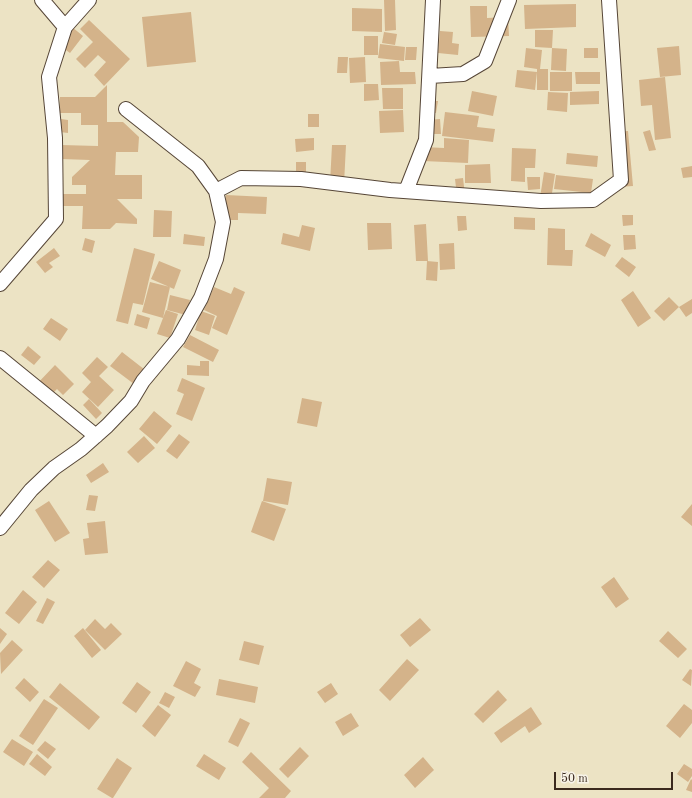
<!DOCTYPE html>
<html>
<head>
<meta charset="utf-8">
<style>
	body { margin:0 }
	#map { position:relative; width:692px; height:798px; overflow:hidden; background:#ece3c4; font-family:"Old Standard TT",serif }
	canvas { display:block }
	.scale { position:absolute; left:554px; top:772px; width:119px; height:18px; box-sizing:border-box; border:2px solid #3b2a1e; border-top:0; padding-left:5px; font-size:12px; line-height:14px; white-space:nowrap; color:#3b2a1e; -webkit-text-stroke:3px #f7f3e8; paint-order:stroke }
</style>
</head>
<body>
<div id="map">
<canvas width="692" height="798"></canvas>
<div class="scale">50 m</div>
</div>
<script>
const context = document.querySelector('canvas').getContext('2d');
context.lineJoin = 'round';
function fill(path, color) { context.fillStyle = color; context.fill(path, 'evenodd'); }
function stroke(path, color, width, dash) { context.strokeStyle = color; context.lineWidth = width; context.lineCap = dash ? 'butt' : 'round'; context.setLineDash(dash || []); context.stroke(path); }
fill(new Path2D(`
	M384,0H395L396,30L385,31Z
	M576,4V27L525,29L524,5Z
	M470,6H487V18L508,17L509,36L471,37Z
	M352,8L382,9V32L352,31Z
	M191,12L196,62L147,67L142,17Z
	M89,20L130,59L104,86L94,75L106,62L98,55L85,68L76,59L93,42L80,29Z
	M72,27L83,36L70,53L59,45Z
	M535,30H553L552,48L535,47Z
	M440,31L453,32L452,43L459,44L458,55L438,53Z
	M384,32L397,34L395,45L382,43Z
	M364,36H378V55H364Z
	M380,44L405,47L404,61L378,58Z
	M679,46L681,75L660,77L657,48Z
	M406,47H417L416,60H405Z
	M526,48L542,50L540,69H548V90H537V69L524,67Z
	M552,48L567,49L566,71L551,70Z
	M584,48H598V58H584Z
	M338,57H348L347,73H337Z
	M365,57L366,82L350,83L349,58Z
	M399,61L400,72H415L416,84L381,85L380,62Z
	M517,70L537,72L535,90L515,87Z
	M550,72H572V91H550Z
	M575,72H600V84H576Z
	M665,77L671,138L655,140L652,105L641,106L639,80Z
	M364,84H378L379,100L364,101Z
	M107,85V122H123L139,137L138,152H116L115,175H142V199H117L137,219V224L116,223L110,229H82L83,206H63V194H86V185H72V177L90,160L61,159V145L98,146V125H81V113H60V97H95Z
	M382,88H403V109H383Z
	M472,91L497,96L493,116L468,111Z
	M599,91V104L570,105V92Z
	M548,92L568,93L567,112L547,110Z
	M429,101H438L436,113H428Z
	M403,110L404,132L380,133L379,111Z
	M445,112L479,116L477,127L495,129L493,142L442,136Z
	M308,114H319V127H308Z
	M61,119L68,120V133L60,132Z
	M440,119L441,134H427V120Z
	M650,130L656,150L649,151L643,132Z
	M628,131L633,186L619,187L614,132Z
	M314,138V150L296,152L295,139Z
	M444,138L469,140L468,163L423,161L424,147L444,148Z
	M332,145H346L344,184L330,183Z
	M512,148L536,149L535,168H525V182L511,181Z
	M567,153L598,156L597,167L566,164Z
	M296,162H306V173L296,172Z
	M490,164L491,183H465V165Z
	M692,166V177L683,178L681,168Z
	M544,172L555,174L550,206L539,204Z
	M556,175L593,179L591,193L554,189Z
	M527,177H540V189L528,190Z
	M463,178L465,195L457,196L455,179Z
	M226,195L267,197L266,214L238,213V220H225Z
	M154,210L172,211L171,237H153Z
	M622,215H633V225L623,226Z
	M457,216H466L467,230L458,231Z
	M514,217L535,218V230L514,229Z
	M367,223H391L392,249L368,250Z
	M426,224L428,261H416L414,225Z
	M302,225L315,228L310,251L281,244L283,233L299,237Z
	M548,228L565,229V250H573L572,266L547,265Z
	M591,233L611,245L605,257L585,246Z
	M184,234L205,237L204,246L183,244Z
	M623,235H635L636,249L624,250Z
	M85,238L95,241L92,253L82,250Z
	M454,243L455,269L440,270L439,244Z
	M54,248L60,256L49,263L53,267L45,273L36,262Z
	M134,248L155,254L143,305L133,303L128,324L116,321Z
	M622,257L636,267L629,277L615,266Z
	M159,261L181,270L174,289L151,279Z
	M427,261L438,262L437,281L426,280Z
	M150,282L170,287L163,318L142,312Z
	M214,287L231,294L234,287L245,292L227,335L212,328L217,316L204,310Z
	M633,291L651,318L638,327L621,300Z
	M170,295L190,300L186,315L167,310Z
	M669,297L679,307L664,321L654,311Z
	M692,299V313L686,317L679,307Z
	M166,310L178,314L170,338L157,334Z
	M201,311L215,316L209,335L195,330Z
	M137,314L150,318L147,329L134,325Z
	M51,318L68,329L60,341L43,329Z
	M190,335L219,350L213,362L183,347Z
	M28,346L41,357L34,365L21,355Z
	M122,352L149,373L138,387L110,366Z
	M97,357L108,367L99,376L114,390L98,407L82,392L91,382L82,373Z
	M200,361H209V376L187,375V365L200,366Z
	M55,365L74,384L63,395L57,389L47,399L35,386Z
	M182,378L205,388L192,421L176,414L184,394L177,391Z
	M302,398L322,402L317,427L297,423Z
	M89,399L102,413L96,419L83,405Z
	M154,411L172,426L157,444L139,429Z
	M179,434L190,442L177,459L166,451Z
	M144,436L155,448L138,463L127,452Z
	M103,463L109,472L91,483L86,475Z
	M267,478L292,482L288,505L263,501Z
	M89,495L98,496L95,511L86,510Z
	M49,501L70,533L55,542L35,510Z
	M262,501L286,509L274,541L251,532Z
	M692,504V526L681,517Z
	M105,521L108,553L85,555L83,539L89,538L87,523Z
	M48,560L60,570L44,588L32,577Z
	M614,577L629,599L616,608L601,587Z
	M23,590L37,602L19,624L5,613Z
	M47,598L55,602L43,624L36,621Z
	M420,618L431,630L410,647L400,635Z
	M95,619L105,629L111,623L122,634L105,650L85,630Z
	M0,628L7,634L0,644Z
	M83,628L101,650L92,658L74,636Z
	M668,631L687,649L678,658L659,641Z
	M12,640L23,650L1,674L0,653Z
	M244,641L264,646L259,665L239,660Z
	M407,659L419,670L390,701L379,690Z
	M186,661L201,669L194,683L201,687L195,697L173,686Z
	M690,669L692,670L691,686L682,680Z
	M24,678L39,692L30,702L15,688Z
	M219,679L258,687L255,703L216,695Z
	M137,682L151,692L136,713L122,703Z
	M60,683L100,717L89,730L49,697Z
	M331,683L338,694L325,703L317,692Z
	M498,690L507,700L483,723L474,714Z
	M165,692L175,697L169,708L159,703Z
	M44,699L58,708L33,745L19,736Z
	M684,704L692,710V723L680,738L666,726Z
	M158,705L171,715L155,737L142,726Z
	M531,707L542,724L529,733L525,726L501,743L494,733Z
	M351,713L359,726L343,736L335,722Z
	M240,718L250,723L238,747L228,742Z
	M12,739L33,752L24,766L3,752Z
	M45,741L56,749L48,759L37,750Z
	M300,747L309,756L288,778L279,769Z
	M251,752L291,791L285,798H259L269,788L242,762Z
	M37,754L52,767L45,776L29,764Z
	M204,754L226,768L219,780L196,766Z
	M423,757L434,770L415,788L404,775Z
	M117,758L132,768L113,798H112L97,789Z
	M684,764L692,769V776L688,782L677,774Z
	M691,779L692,780V792L686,790Z`), '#d4b38a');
const street = new Path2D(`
	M42,0L65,27
	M430,76L463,74L485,61L509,0
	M216,191L241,178L301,179L390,190L541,201L593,200L621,180L609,0
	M406,191L426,140L433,0
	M0,284L56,219L55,138L49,77L65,27L89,0
	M0,358L96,436
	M0,528L31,490L54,468L81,449L107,426L131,401L143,381L178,339L201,298L216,259L223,222L216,191L198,166L126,109`);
stroke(street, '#564637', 16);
stroke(street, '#fff', 14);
</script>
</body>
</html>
